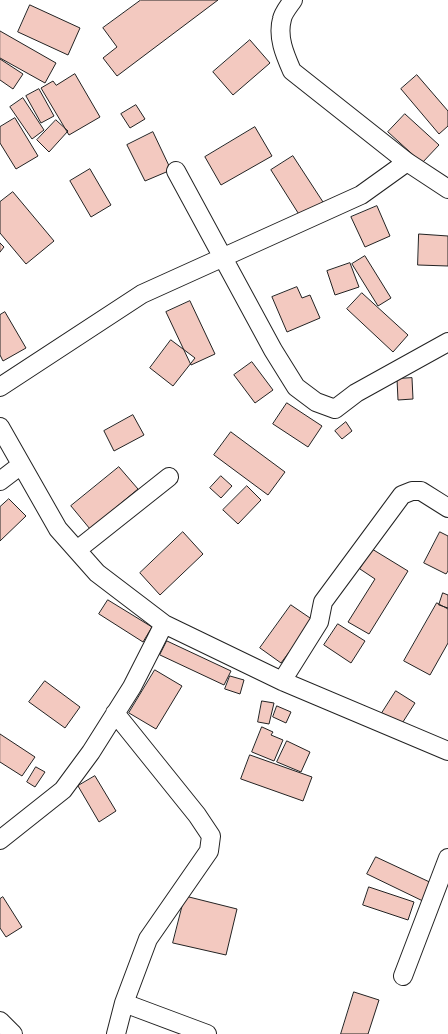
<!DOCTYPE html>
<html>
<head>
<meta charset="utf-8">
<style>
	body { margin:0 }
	canvas { display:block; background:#fff }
</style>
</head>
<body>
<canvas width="448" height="1034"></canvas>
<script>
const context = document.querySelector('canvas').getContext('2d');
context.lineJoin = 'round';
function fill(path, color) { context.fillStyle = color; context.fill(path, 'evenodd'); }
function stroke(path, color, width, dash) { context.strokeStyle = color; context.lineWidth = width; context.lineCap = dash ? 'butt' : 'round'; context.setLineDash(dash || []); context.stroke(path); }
const building = new Path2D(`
	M141,0H218L117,76L103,58L117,47L103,28Z
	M30,5L80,28L68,55L18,32Z
	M0,31L56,63L45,83L0,58Z
	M250,40L270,63L233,95L213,72Z
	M0,59L23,74L13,89L0,80Z
	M75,74L100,117L69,135L41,88L53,81L56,85Z
	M417,75L448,111V126L439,134L401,89Z
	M39,89L54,116L41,123L26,96Z
	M23,98L44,130L32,139L10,107Z
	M136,105L145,119L130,128L121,114Z
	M405,114L439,145L422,163L388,132Z
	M15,118L38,156L16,169L0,143V127Z
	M56,120L68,131L49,152L37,140Z
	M255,127L272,156L221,185L205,157Z
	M153,132L171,170L145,181L127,145Z
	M293,156L323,202L300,216L271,170Z
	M90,169L111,205L91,217L70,181Z
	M13,192L54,241L26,264L0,233V202Z
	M377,206L390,236L365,247L351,217Z
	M419,234L448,236V266L418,265Z
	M0,243L4,247L0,252Z
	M365,256L391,298L378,306L352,264Z
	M350,263L359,287L335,295L327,271Z
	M297,287L302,298L310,295L320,318L287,332L272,297Z
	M362,293L408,335L393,352L347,309Z
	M190,301L215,354L191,365L166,312Z
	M5,312L26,348L3,361L0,355V315Z
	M171,340L195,358L173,386L150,368Z
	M252,362L273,390L255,403L234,375Z
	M412,378L413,399L398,400L397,379Z
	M287,403L322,426L308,447L273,424Z
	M133,415L144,435L114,451L104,431Z
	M346,422L352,431L342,439L335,431Z
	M231,432L285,472L268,495L214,455Z
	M119,467L138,489L90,529L71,506Z
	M221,476L232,486L221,498L210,488Z
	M247,486L261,500L238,524L223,510Z
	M9,499L26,516L0,541V507Z
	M183,532L203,554L160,595L140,573Z
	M440,532L448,536V571L446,574L424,563Z
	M372,549L408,571L369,634L348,622L375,579L360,569Z
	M443,593L448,595V608L439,605Z
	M108,600L152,627L143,642L99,614Z
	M437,603L448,609V643L430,675L404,661Z
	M291,605L313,620L281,663L260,648Z
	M338,624L365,641L351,663L324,645Z
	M167,641L231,671L224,685L160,655Z
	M155,670L182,686L156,729L129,713Z
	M230,676L244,680L240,694L225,689Z
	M45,681L80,707L65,728L29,702Z
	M396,691L415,703L401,725L382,713Z
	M262,701L274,703L269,724L258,722Z
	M277,706L291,712L286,723L273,717Z
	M262,727L273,732L271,735L283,740L274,761L252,752Z
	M0,734L35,757L22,776L0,762Z
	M287,741L310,752L301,772L277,762Z
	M250,755L312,777L303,801L241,779Z
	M36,767L45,772L35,787L27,782Z
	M95,776L116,811L99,822L78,786Z
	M376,857L436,885L427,903L367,874Z
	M369,887L414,902L408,920L363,905Z
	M185,896L237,909L226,955L173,943Z
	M3,897L22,927L6,937L0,928V899Z
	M354,992L379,1000L368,1034H341Z`);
fill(building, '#f3c9c0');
stroke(building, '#222', 1);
const minor = new Path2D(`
	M293,0C289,6 283,13 282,19C277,37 285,55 292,71L407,162L448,189
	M176,171L273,350L296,387L316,402L335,409L356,393L448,342
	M0,387L142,294L361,195L407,162
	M0,427L58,529L97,573L164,624L282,681L448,751
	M0,481L21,465
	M77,550L169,477
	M282,681L319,622L323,602L402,495L412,491H421L448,508
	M115,713L197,815L211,836L209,851L148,939L124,1003L116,1034
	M0,840L63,790L91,752L132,687L164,624
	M403,976L448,858
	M124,1003L207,1034
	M0,1021L13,1034`);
stroke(minor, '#222', 20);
stroke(minor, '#fff', 18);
</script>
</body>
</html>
